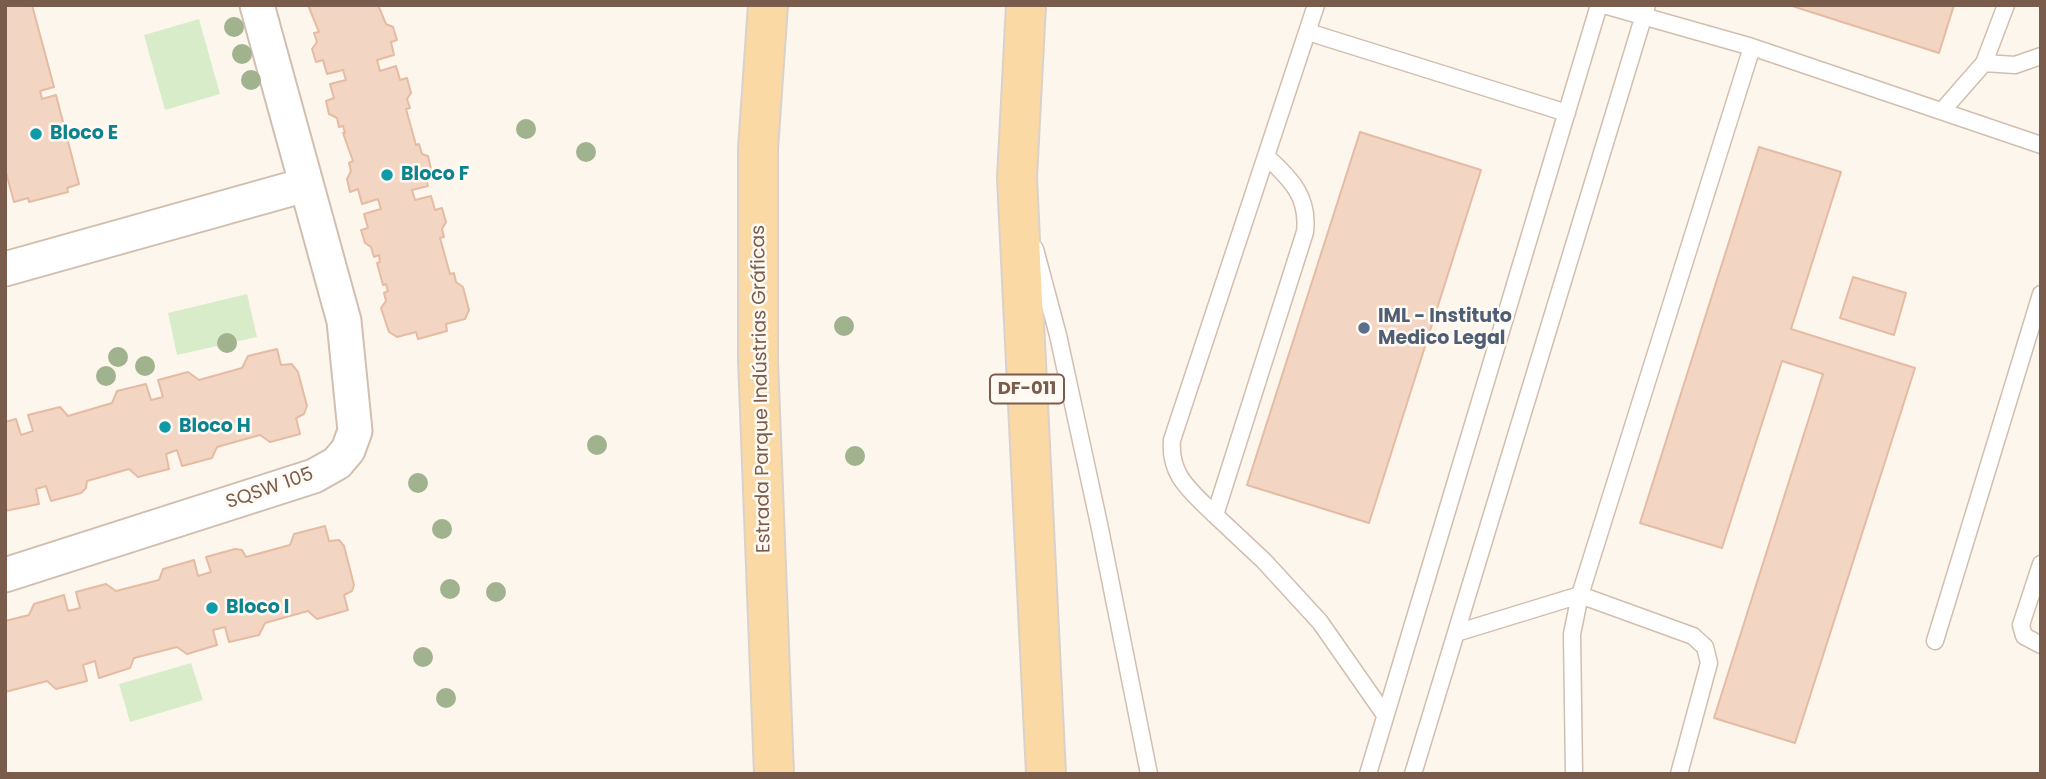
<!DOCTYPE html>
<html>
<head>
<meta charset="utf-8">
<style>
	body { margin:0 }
	#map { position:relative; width:2046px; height:779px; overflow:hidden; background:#fdf6ec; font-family:Poppins,sans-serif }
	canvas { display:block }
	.frame { position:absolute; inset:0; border:7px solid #7a5c4d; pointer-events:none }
</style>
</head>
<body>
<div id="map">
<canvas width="2046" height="779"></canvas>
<div class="frame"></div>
</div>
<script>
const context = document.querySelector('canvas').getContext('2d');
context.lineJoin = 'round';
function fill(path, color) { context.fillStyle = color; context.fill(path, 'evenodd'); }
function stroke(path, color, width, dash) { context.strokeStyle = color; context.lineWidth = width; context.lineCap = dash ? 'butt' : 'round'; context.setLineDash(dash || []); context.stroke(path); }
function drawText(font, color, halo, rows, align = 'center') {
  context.font = font + ' Poppins,sans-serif'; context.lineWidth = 5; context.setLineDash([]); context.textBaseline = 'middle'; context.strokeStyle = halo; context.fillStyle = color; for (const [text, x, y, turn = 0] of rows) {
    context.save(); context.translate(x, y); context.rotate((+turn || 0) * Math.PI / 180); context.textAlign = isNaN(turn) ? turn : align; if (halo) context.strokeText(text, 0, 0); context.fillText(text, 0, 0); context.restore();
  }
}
fill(new Path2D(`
	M199,19L220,94L165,110L144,35Z
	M247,294L257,337L177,355L168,313Z
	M191,663L203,700L130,722L119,684Z`), '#d8ecc9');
const building = new Path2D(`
	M5,5H32L54,87L40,91L42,99L56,95L79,184L67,188L68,192L29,202L28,198L14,202L5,169Z
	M308,5H378L386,24L393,27L397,40L391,42L394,55L377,60L380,71L396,66L400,80L407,78L411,93L407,99L410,108L406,109L416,145L419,144L422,154L428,156L431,169L424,172L428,186L412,190L415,200L431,196L435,210L442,208L446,222L442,229L444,237L440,238L450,274L454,273L456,282L463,287L469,310L465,319L446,324L447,331L418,339L416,332L397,337L389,332L381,308L386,301L384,293L388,291L386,284L383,285L377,263L380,262L379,255L374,257L371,247L365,243L361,230L368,228L364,214L381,209L378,199L362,204L358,189L350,192L347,179L351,171L349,163L353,161L343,133H345L343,126L339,127L337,118L329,114L326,101L334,98L330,84L346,80L343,70L327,74L323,60L316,62L312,49L317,42L314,33L319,32Z
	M1789,5H1954L1939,53Z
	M1360,132L1481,170L1369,523L1247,485Z
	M1759,147L1841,172L1791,329L1915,368L1795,743L1714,718L1823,374L1782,361L1722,548L1640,523Z
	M1853,277L1906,293L1894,335L1840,318Z
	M277,349L281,365L292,364L298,372L307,406L304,414L296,418L300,434L270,442L260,435L217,447L212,458L182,466L177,450L166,454L169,469L138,477L129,469L87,481L86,488L81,493L51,501L46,486L36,489L39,504L5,511V422L16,419L21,435L33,431L28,415L60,407L68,416L112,403L117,391L146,384L151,400L163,397L158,380L188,372L199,380L242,368L248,356Z
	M325,526L329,541L339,540L344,546L354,585L352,591L344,595L348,610L317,619L308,611L265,623L259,635L229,642L225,627L213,630L217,645L187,654L177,647L134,658L130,668L99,678L95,661L83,665L87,681L56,689L47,681L5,692V621L29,615L34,604L64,595L68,611L80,608L76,592L106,584L116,591L159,580L163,569L194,560L198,576L211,572L206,557L235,549L242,550L246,557L290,545L294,534Z`);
fill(building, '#f3d5c3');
stroke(building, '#e6bba3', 2);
const lane = new Path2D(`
	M1604,5L1752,47L2041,145
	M2006,5L1984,63L2015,65L2041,56
	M1308,32L1567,113
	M1942,111L1984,63
	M1268,158C1292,180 1309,198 1305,232L1215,515L1264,561L1320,622L1385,715
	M1035,249L1058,335L1099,524L1149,774
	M1215,515C1191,491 1169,476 1172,440L1316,5
	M2041,564L2021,625L2024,636L2041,645
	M1456,633L1580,595L1693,636L1705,647L1709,663L1679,774
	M1935,641L2041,294
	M1368,774L1599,5
	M1413,774L1647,5
	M1574,774L1572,634L1580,595L1752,47`);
const street = new Path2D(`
	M5,269L305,185
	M5,575L314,476L337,463L348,450L355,431L344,321L257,5`);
const primary = new Path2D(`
	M768,5L758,149V360L774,774
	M1026,5L1017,178L1046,774`);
stroke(lane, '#d1beb0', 19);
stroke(street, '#d1beb0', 37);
stroke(primary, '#dad1cd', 42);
stroke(lane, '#fff', 16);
stroke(street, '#fff', 33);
stroke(primary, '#fbd9a5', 38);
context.fillStyle = '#a0b28e';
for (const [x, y] of [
	[234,27],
	[242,54],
	[251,80],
	[526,129],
	[586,152],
	[844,326],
	[227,343],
	[118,357],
	[145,366],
	[106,376],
	[597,445],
	[855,456],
	[418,483],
	[442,529],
	[450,589],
	[496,592],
	[423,657],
	[446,698]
]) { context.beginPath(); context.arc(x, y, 10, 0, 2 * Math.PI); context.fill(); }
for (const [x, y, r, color] of [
	[36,134,7,"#0f9aa8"],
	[387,175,7,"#0f9aa8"],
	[1364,328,7,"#5c6f8a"],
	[165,427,7,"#0f9aa8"],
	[212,608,7,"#0f9aa8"]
]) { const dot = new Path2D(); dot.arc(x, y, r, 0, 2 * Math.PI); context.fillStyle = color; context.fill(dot); stroke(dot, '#fffaf3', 2.5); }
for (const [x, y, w] of [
	[1027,389,74]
]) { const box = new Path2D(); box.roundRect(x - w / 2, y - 14.5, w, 29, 5); context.fillStyle = '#fffaf3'; context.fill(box); stroke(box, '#7a5c4d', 2); }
drawText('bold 18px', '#7a5c4d', null, [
	["DF-011",1027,389]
]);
drawText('bold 19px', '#0d838f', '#fffaf3', [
	["Bloco E",50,134],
	["Bloco F",401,175],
	["Bloco H",179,427],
	["Bloco I",226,608]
], 'left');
drawText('bold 19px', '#4e5e75', '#fffaf3', [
	["IML - Instituto",1378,317],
	["Medico Legal",1378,339]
], 'left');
drawText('19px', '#7a5c4d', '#fffaf3', [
	["Estrada Parque Indústrias Gráficas",762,389,-91],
	["SQSW 105",270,489,-19]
]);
</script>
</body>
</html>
